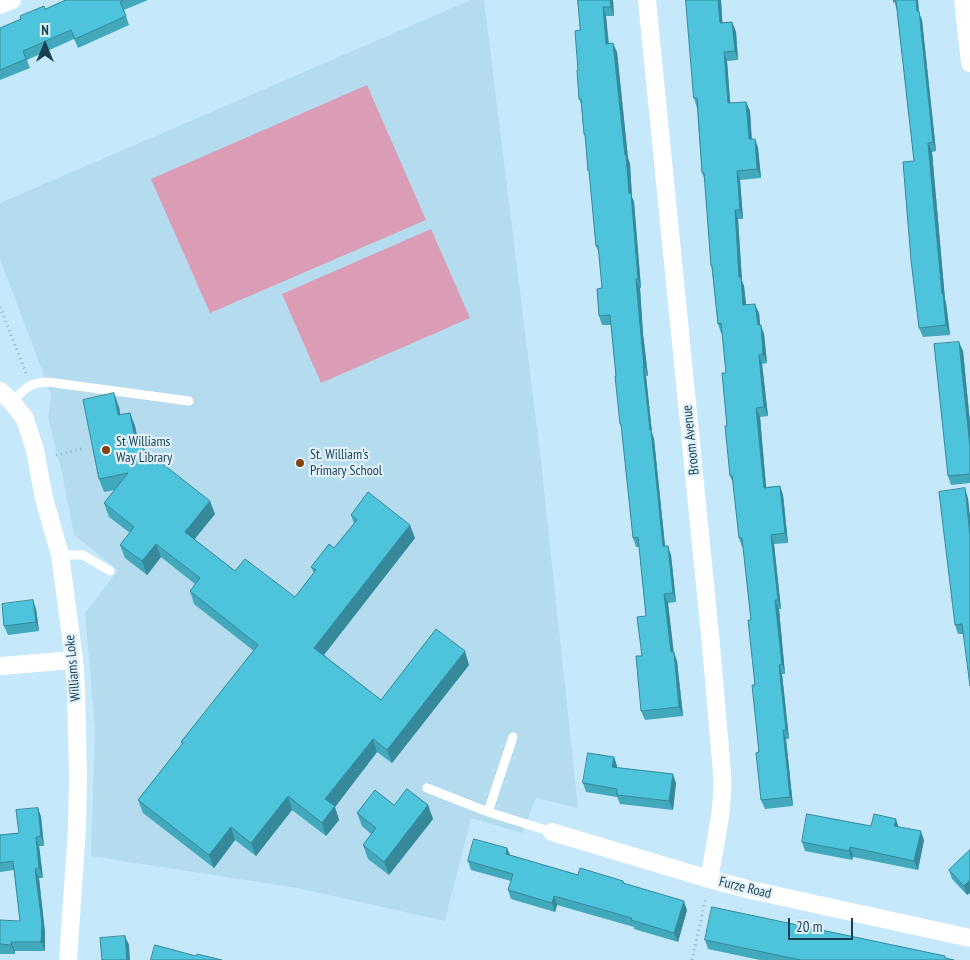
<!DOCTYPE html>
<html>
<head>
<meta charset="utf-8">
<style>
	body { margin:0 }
	#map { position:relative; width:970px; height:960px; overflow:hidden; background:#c6e8fb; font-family:"PT Sans Narrow",sans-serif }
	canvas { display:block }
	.north { position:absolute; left:20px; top:20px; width:50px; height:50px; -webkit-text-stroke:4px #e2f2fc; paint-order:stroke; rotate:0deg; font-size:14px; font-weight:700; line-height:20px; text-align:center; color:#193f52 }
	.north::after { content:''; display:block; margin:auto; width:18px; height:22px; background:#193f52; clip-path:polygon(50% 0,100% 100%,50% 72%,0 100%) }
	.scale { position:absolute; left:788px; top:918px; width:65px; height:22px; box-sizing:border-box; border:2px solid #193f52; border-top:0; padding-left:6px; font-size:15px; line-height:18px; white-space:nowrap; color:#193f52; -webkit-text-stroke:4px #e2f2fc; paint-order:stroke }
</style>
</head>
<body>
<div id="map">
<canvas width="970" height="960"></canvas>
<div class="north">N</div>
<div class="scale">20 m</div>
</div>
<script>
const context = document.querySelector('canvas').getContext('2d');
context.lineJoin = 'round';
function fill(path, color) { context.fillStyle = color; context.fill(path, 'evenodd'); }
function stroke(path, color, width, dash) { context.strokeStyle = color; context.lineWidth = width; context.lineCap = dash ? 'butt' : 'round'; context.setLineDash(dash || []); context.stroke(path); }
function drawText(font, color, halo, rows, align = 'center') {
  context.font = font + ' "PT Sans Narrow",sans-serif'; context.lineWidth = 4.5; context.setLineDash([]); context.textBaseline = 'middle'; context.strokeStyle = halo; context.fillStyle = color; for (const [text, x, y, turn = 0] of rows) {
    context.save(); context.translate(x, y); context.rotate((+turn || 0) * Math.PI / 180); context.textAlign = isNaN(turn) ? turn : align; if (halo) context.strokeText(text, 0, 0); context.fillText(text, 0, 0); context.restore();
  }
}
fill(new Path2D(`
	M471,0H484L540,453L578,808L536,798L522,833L471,818L445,921L297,888L91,856L95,728L85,613L118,570L74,535L62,473L48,418L51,394L0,259V203Z`), '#b5dbef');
fill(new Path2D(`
	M367,85L426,220L210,313L151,179Z
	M431,229L470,318L321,383L282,294Z`), '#db9db6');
stroke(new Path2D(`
	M0,307L26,373
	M56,455L85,448
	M692,960L706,897`), '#8eb1c4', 3, [1, 4]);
stroke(new Path2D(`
	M12,402C25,388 29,383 48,382L189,401
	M60,555H83L110,571
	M427,788L488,812L552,832
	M488,812L513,737`), '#fff', 9);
stroke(new Path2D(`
	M647,0L711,645L722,773C724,808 715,844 709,879
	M963,0L970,63
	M0,5L12,0
	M0,391L12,402L25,419L35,450L44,498L60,555L74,660L76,688L78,776L77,829L68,960
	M0,666L74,660
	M552,832L709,879L751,890L970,938`), '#fff', 18);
fill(new Path2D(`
	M66,0H148L124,10L129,25L78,48L74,39L27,60L30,68L0,80V28Z
	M578,0H613L614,16H606L609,43L617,52L628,158L630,164L632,197L634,202L641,288H640L643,334L648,376H646L652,433L654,439L665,546L671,555L676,602L668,603L673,652L677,661L683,716L645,720L641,711L642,656L646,616L639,547H636L633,538L622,429L620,424L616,376L611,325H602L599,316L602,288L599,253L596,246L586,139L584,134L581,104L579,99L578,70L580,30Z
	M686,0H721L722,23L732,22L736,32L738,60L727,61L730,103L746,102L750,111L752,139H755L758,148L761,178L740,180L743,219H738L742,281L744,286L746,304L759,313L760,325L764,334L767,363L762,364L768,416L760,417L766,487L780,486L783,495L788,543L774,544L781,609H779L785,674H782L789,739H786L793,806L765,809L761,800L751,620L743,547H742L739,538L733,483L730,476L727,426L726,373L722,333H721L718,324L712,271L711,266L705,180L702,173L697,108L694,98Z
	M894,0H918L919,13L922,20L936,151L932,152L945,299L946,303L950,335L923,337L919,328L914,161L897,11Z
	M963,351L970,423V483L951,485L948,476Z
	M119,407L120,415L130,413L135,426L139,445L215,514L194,539L235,571L295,597L314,573L311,567L334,548L354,524L351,515L415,538L324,655L381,700L469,665L392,763L377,752L335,807L339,820L326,836L292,810L256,856L235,840L214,868L143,813L138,800L182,744L181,742L254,651L194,604L190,591L195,584L161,557L147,575L125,558L120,545L130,533L109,517L104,503L115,490L104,492L99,479Z
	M968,498L963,634H958L955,625Z
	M36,609L39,631L8,635L4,626Z
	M614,757L617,766V768L676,783L673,810L620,804L617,797L586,792L583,783Z
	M394,805H428L433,819L389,875L368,859L363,845L371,834L362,826L357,813Z
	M38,808L41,817L44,846H39L43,878H39L45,933V951H15V954H0V921H20L14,870L0,872V835L19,833Z
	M871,826L898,827L924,840L918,870L853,857L852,860L805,851L802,842Z
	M970,850V893L967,895L952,879L949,870Z
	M510,855L578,875L623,881L624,883L687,910L678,942L634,929V927L557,905L555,912L511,899L508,890L511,881L471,870L468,861Z
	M705,940L946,958L954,960H760L708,949Z`), '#42a9bd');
fill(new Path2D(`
	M610,0H613L614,16L611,7Z
	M718,0H721L723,32L720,23Z
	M916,0H918L919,13L922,20L936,151L933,142Z
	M603,7L606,16L609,53L606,44Z
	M732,22L736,32L738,60L735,51Z
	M613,43L617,52L628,158L630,164L632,197L634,202L641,288L638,279Z
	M724,52L727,61L731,112L728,103Z
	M746,102L750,111L752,148L749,139Z
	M755,139L758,148L761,178L757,169Z
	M928,143L932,152L945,299L946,303L950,335L946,325L942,294Z
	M737,171L740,180L743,219L740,210Z
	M735,210L738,219L742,281L744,286L747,314L743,305L739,277Z
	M636,279L640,288L643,334L648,376L644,366L640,325Z
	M755,304L759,313L761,334L758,325Z
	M761,325L764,334L767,363L763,354Z
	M959,342L963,351L970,423V447Z
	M759,355L762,364L768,416L764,407Z
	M643,367L646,376L652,433L654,439L666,555L663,546Z
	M114,393L119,407L123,428L118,415Z
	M756,408L760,417L767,497L764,488Z
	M130,413L135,426L141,457L136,443Z
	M780,486L783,495L788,543L785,533Z
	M965,488L968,498L970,516V536Z
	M210,501L215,514L190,545L185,532Z
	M410,525L415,538L319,661L314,648Z
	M771,535L774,544L781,609L778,600Z
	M156,544L161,557L147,575L142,561Z
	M668,546L671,555L676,602L673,593Z
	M664,594L668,603L675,662L671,652Z
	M33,600L36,609L39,631L36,622Z
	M775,600L779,609L785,674L782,664Z
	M465,651L469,665L392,763L387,750Z
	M674,652L677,661L683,716L679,707Z
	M779,665L782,674L789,739L786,730Z
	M783,730L786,739L793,806L790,797Z
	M373,739L377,752L335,807L339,820L326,836L322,823L325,799Z
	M614,757L617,766L615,776L612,767Z
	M673,774L676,783L673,810L669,801Z
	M288,796L292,810L256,856L251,843Z
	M428,805L433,819L389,875L384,862Z
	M38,808L41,817L44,846L41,836Z
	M896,819L899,828L894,826Z
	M231,827L235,840L214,868L209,855Z
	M921,831L924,840L918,870L914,861Z
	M36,837L39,846L43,878L39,868Z
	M850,847L853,857L852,860L849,851Z
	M507,848L511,857L506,854Z
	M35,869L39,878L45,933V951L41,942Z
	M970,880V893L967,895L964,886Z
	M554,896L557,905L555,912L552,903Z
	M684,901L687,910L678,942L674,933Z
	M125,936L129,945L130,960H127Z
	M11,942L15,951V954L11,945Z`), '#36899a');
const building = new Path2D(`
	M66,0H123L120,2L126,16L75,39L71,30L23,51L26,59L0,70V28L21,19L20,16L44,6L45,9Z
	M578,0H610L611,7H603L606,44L613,43L625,155H626L629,193H631L638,279H636L640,325L644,366L643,367L650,430L651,429L663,546H668L673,593L664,594L671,652H674L679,707L641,711L636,656H642L637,617L646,616L638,537L633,538L621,424H620L615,376H616L610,315L599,316L597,289L602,288L598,245L596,246L589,171H588L585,134H584L581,99H579L577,70H578L575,31L580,30Z
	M686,0H718L720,23L732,22L735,51L724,52L728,103L746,102L749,139H755L757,169L737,171L740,210H735L739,277H741L743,305L755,304L758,325H761L763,354L759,355L764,407L756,408L764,488L780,486L785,533L771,535L778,600H775L782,664L779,665L786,730H783L790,797L761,800L756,753L759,752L752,685H755L748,620H751L742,538H739L732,475L730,476L725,426H727L722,373H726L721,323L718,324L712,266H711L704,173H702L697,98H694Z
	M894,0H916L917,11H919L933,142L928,143L942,294L943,293L946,325L919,328L911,260L903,162L914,161L896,1L894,2Z
	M959,342L970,447V474L948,476L934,344Z
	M114,393L118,415L130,413L136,443L210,501L185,532L235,571L245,559L295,597L316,570L311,567L329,544L334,548L357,520L351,515L368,492L410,525L314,648L381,700L436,629L465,651L387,750L373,739L325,799L335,806L322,823L288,796L251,843L231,827L209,855L138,800L183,743L181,742L258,645L190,591L200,578L156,544L142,561L120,545L134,527L104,503L128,473L99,479L83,400Z
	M965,488L970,536V686L962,624L955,625L939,492Z
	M33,600L36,622L4,626L2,604Z
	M588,753L614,757L612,767L673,774L669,801L617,795V789L583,783Z
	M407,789L428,805L384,862L363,845L376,828L357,813L375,790L394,805Z
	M38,808L41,836L36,837L39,868L35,869L42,924L41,942H11V945L0,944V920L20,921L13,861L0,863V835L19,833L16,810Z
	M807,814L871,826L874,814L896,819L894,826L921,831L914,861L850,847L849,851L802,842Z
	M474,839L507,848L506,854L578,875L580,868L623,881V883L684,901L674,933L631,920L632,918L554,896L552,903L508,890L513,874L468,861Z
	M970,850V880L964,886L949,870Z
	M712,907L945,956V958L954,960H801L705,940Z
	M125,936L127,960H102L100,938Z
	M155,945L196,956L197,954L222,960H151Z`);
fill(building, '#4dc4dc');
stroke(building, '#36899a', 1);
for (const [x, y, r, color] of [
	[106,450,5,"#84420d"],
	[300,463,5,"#84420d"]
]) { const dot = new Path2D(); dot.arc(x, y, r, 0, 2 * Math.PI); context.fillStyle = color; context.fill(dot); stroke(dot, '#e2f2fc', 2); }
drawText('14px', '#193f52', '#e2f2fc', [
	["Broom Avenue",691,440,-96],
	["Williams Loke",73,668,-95],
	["Furze Road",745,888,14]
]);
drawText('14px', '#193f52', '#e2f2fc', [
	["St Williams",116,442],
	["Way Library",116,458],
	["St. William's",310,455],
	["Primary School",310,471]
], 'left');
</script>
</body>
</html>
